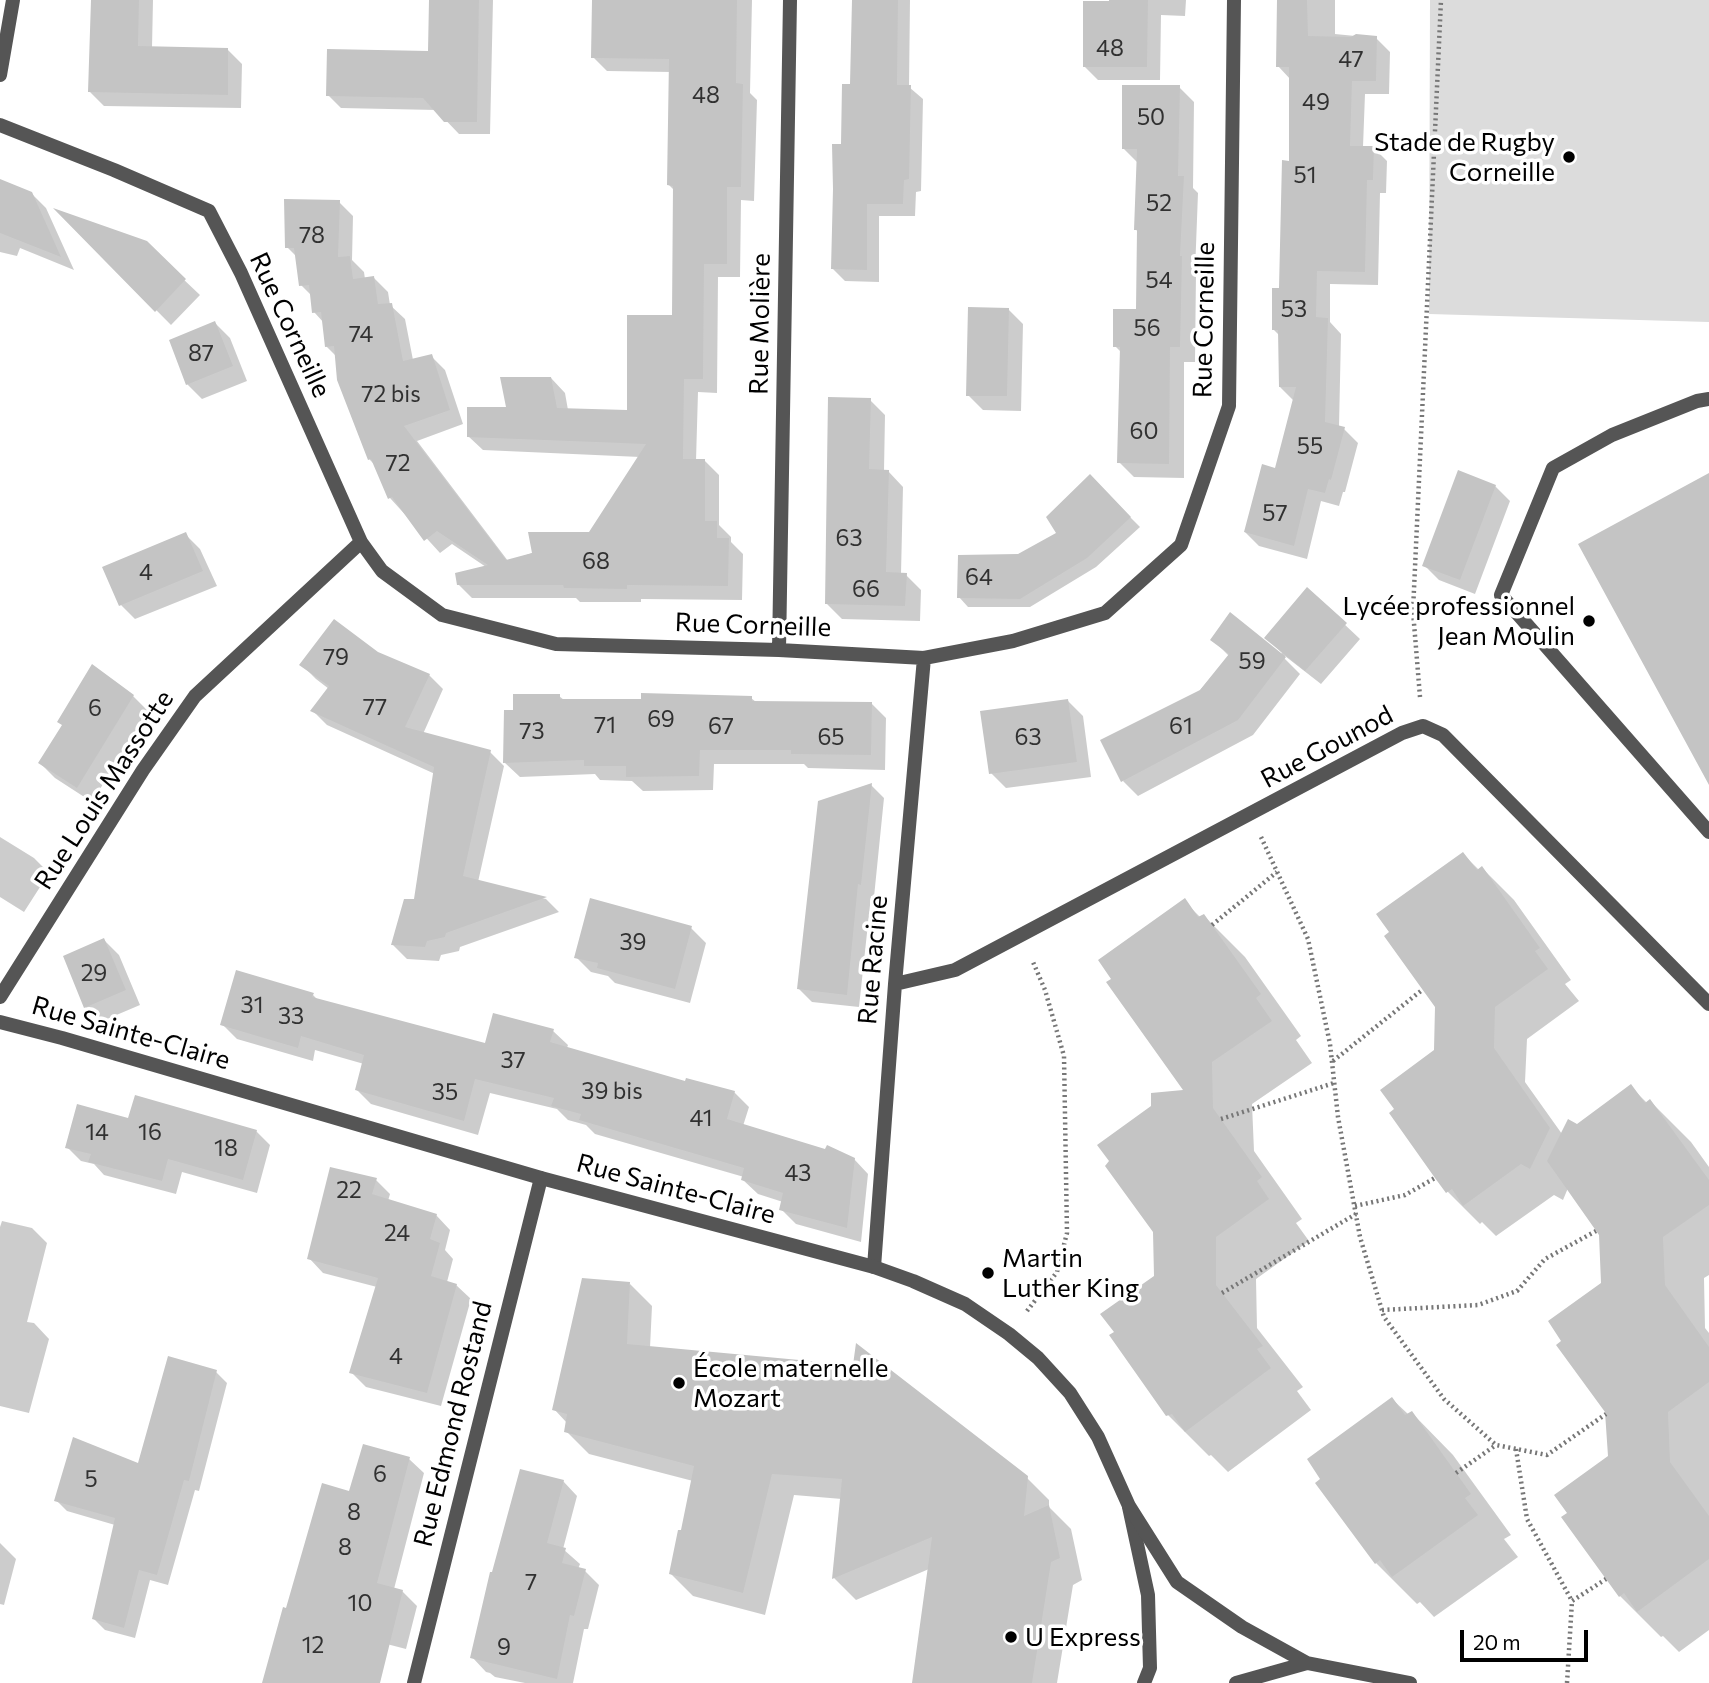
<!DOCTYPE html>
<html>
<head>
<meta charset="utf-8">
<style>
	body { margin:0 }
	#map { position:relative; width:1709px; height:1683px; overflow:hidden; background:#fff; font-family:Commissioner,sans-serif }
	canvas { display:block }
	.scale { position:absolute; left:1460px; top:1630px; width:128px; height:32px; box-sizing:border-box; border:4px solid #000; border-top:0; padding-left:9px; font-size:21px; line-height:24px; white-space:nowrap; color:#000; -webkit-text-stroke:5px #fff; paint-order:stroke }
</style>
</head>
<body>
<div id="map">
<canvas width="1709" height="1683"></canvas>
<div class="scale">20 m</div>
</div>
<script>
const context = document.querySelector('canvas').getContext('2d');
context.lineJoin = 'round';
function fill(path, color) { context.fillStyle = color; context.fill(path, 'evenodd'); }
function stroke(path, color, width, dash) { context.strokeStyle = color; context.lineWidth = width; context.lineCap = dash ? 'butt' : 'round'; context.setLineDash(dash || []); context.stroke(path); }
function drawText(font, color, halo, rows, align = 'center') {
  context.font = font + ' Commissioner,sans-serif'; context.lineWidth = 7; context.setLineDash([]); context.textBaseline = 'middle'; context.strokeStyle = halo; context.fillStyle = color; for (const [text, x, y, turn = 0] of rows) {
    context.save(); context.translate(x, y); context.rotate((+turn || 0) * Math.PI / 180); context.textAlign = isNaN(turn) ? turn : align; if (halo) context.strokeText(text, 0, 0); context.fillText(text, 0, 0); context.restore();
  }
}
fill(new Path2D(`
	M1430,0H1709V322L1429,314Z`), '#dcdcdc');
fill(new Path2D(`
	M93,0H153L152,48L227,49L242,64L241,108L104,106L90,92Z
	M431,0H493L490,134H459L436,110L341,108L328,95L429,53Z
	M594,0H752L750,93L757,100L754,201L741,200L740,277H718L717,393L698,392L696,461L704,460L719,475V525L731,537V542L743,554L742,600L641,599V602H580L576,598H472L458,584L486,567L452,544L440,553L390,498L375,465L370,460L339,380L336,356L326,346L324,323L314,312L312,296L301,285L297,257L287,247L339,202L353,216L352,260L364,272L365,279L374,278L388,292L390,305L405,319L413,360L431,356L445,370L463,424L417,441L508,561L590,534L640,457L483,450L468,436L551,378L565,393L568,410L628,411L674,317L675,191L669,185L671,72L607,71L593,57Z
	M854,0H910L909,87L923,99L921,191L916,192L915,216H879V282L845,281L832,268L843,146L852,86Z
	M1111,0H1186L1185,16L1161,15L1160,80H1098L1084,66Z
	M1279,0H1335V34L1376,38L1390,52L1389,94H1365L1363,147H1373L1387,161L1386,193H1380L1378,285L1330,284V322L1341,334L1339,427L1344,429L1358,443L1345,492H1343L1339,506L1321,501L1307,559L1259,546L1245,532L1276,470L1294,401L1280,387V336L1273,329L1281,290L1291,162V80L1278,66Z
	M1179,87L1194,102L1193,188L1198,193L1195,272L1196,273L1195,362H1184V478L1134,477L1119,462L1122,353L1115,346L1138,311L1139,232L1136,230L1138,163L1123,148Z
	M0,181L31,193L46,208L74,270L20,248L17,256L0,252Z
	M59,212L143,241L200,295L171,325Z
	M1008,309L1023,324L1021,411L983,410L968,395Z
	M215,323L230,338L247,381L202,399L187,384Z
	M870,400L885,415L884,471H888L903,487L901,574L906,575L921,590L920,621L842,619L827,604Z
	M1090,477L1140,527L1096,567L1030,607H968L959,597L1019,556L1058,534Z
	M1495,486L1510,501L1475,594L1439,580L1424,565Z
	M185,534L200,549L217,586L135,619L121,605Z
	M1307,589L1360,639L1321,684L1285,656L1284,658L1300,674L1253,735L1138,796L1123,781L1229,656L1212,639L1280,655L1282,653L1267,638Z
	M377,653L429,675L443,689L423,734L490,752L504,766L478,882L546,899L559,912L460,947L459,951L441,955L439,961L407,959L393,945L416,901L435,774L327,725L313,711L329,689L316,679L302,665Z
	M133,696L148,711L92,802L55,778L40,763Z
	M559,696L564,700L751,698L756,702L871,703L886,718L885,770L808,768L804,764H714L713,790L643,791L632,781L600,780L595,774L520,777L505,763V765V712L514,711Z
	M1068,701L1083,716L1091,777L1006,788L991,773Z
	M871,785L884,798L874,897L871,896L859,1007L812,1002L799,989Z
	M0,837L34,858L49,873L24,912L0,897Z
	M1463,854L1479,870L1482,868L1514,900L1571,980L1565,984L1579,1001L1527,1039L1525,1082L1562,1134L1577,1126L1631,1087L1647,1103L1650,1101L1691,1142L1709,1167V1275L1704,1278L1705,1328L1709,1333V1630L1679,1652L1663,1636L1661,1637L1620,1596L1563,1517L1570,1513L1610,1456L1601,1234L1568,1188L1563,1200L1554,1195L1496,1236L1482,1222L1480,1224L1448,1192L1436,1051Z
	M1184,901L1201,918L1204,916L1245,957L1301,1036L1296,1040L1312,1063L1252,1104L1254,1151L1302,1219L1296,1223L1309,1241L1256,1279L1257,1328L1303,1387L1297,1391L1311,1410L1228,1472L1211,1455L1209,1456L1168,1415L1155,1277L1186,1092Z
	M691,928L706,943L690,1003L615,983L608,976L591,972L576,957Z
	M104,940L119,955L140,1005L100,1022L85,1007Z
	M313,995L319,1001L486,1045L553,1031L568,1045L567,1048L687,1083L734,1092L749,1107L743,1126L854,1159L868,1174L861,1242L796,1224L781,1209L783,1202L758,1194L743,1180L744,1177L595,1134L586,1125L568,1120L557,1109L490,1093L478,1135L371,1104L357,1090L364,1064L315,1050L313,1061L237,1039L222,1024Z
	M130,1120L256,1131L270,1145L257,1193L182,1172L176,1194L104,1175L94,1164L81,1161L67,1147Z
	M376,1180L390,1194L388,1201L436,1215L450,1230L445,1250L453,1259L447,1282L456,1285L471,1299L441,1406L366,1387L351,1372L377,1287L323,1273L309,1258Z
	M2,1221L32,1228L47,1243L27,1322L34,1323L49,1339L29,1413L0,1406V1227Z
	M630,1284L652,1306L650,1348L1026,1477L1049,1500V1507L1071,1529L1082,1580L1073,1585L1057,1683H917L929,1569L856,1600L834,1578L842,1499L794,1495L765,1615L693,1596L670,1573L682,1532L693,1481L589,1454L566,1431L567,1423L554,1409Z
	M216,1372L227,1383L199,1491L195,1490L168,1585L150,1580L135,1638L105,1630L94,1619L115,1525L67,1511L56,1500L139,1465Z
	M1392,1399L1409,1415L1412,1413L1453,1455L1511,1535L1504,1539L1518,1557L1434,1617L1420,1602L1417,1604L1376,1563Z
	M409,1459L424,1473L394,1589L402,1591L417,1606L406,1649L379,1642L342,1683H265L287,1610L351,1493Z
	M563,1481L577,1496L563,1549L580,1564L578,1569L585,1571L599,1585L588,1629H584L573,1683H525L495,1677L490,1673L486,1672L472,1657Z
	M0,1543L16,1559L4,1605L0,1604Z`), '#0003');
fill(new Path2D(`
	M91,0H139L138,46L228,48V95L88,92Z
	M429,0H479L477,122H444L423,98L326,96L327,49L428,51Z
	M592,0H737L736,83L743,84L741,187H727V264H704L703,379H684L683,459H705V521H717V538H729L728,586L627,585V589L564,588L563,585H457L455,573L488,565L437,531L424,541L392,497L388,499L371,459L368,460L337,380L334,346L325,347L321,312L312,313L309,285L299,286L294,248H285L284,199L340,200L338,257L350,256L353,279L374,276L378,304L392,303L403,361L432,354L450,410L404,426L506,560L532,553L528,532H589L646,444L467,437V407H506L500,377H551L557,408L627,410V315H672L673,186L667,185L669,59L591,58Z
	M852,0H898L897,85H911L909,179L904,180L903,204H867V270L831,269L833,189L832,144H841L842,84H850Z
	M1109,0H1148L1147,67H1083V1H1109Z
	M1277,0H1307L1308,36L1351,37L1356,34L1377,36L1376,81H1352L1350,146H1374L1373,180H1367L1365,272L1317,271L1316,317L1328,318L1325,422L1345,427L1331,480L1329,479L1325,493L1308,489L1294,546L1244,532L1262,464L1275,468L1296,387H1279L1278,330H1272V288H1279L1282,160L1289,161V67H1276Z
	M1122,85H1180L1178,176H1184L1180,256H1182L1181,304L1180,347H1170L1169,464L1117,463L1120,347H1113V309H1136L1137,230H1134L1137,149H1122Z
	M0,179L32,192L61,257L0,233Z
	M53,208L147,241L186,279L155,312Z
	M968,307L1009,308L1007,396H966Z
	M215,321L233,366L186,385L169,340Z
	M828,397L871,398L869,469L889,470L886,572L907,573L905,606L825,604Z
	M1458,470L1496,485L1460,580L1422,566Z
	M1709,473V785L1578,544Z
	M1090,474L1131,517L1087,558L1020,599L957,598L958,555L1018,554L1056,533L1046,517Z
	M186,532L203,571L119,606L102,567Z
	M1307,587L1347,623L1305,671L1264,638Z
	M1230,612L1286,657L1238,720L1121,782L1100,740L1200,690L1229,654L1210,640Z
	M334,619L378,652L430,674L405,727L491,750L463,876L547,897L446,933L445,937L427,941L425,947L391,945L404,899H414L434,767L310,711L329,686L299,665Z
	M92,664L134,695L77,788L38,763L62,725L57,722Z
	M641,693L752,696V701L872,702L871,755L791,754V750H700L699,776L626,777V766H584V760L503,763L504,710H513V694H560V699H641Z
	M1068,699L1077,762L989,774L980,711Z
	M872,783L861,885L858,884L847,995L797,989L818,801Z
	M1463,852L1477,870L1482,866L1540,948L1535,951L1548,969L1495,1007L1494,1048L1550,1128L1530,1169L1521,1164L1463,1206L1452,1189L1446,1193L1435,1178L1389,1113L1394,1109L1380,1090L1434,1050L1435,1007L1384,936L1389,932L1376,914Z
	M590,898L692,926L675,989L597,968L598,963L574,958Z
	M1185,898L1198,917L1204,914L1261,994L1256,998L1272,1021L1212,1062L1213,1108L1262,1177L1257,1181L1269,1199L1216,1237V1285L1263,1346L1257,1349L1271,1368L1185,1432L1172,1414L1166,1416L1109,1335L1114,1332L1100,1314L1154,1276L1153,1232L1105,1166L1109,1161L1097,1145L1151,1106V1093L1183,1090L1106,982L1111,979L1098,960Z
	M104,938L126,990L84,1008L63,956Z
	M236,970L314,993L312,997L485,1043L493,1013L554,1029L550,1042L685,1081L686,1078L735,1091L727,1119L825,1149L827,1145L855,1158L847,1228L779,1210L783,1193L741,1180L744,1168L579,1120L581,1114L551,1106L554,1098L475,1079L464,1121L355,1090L364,1055L301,1036L298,1048L220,1025Z
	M1631,1084L1645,1103L1650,1099L1709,1180V1205L1663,1237L1665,1285L1709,1347V1382L1668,1412L1670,1462L1709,1516V1559L1637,1612L1624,1593L1619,1597L1561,1517L1567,1513L1554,1495L1608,1456L1605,1412L1556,1345L1561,1341L1548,1321L1601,1283L1599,1235L1547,1161L1568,1119L1577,1124Z
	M135,1095L257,1130L243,1180L168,1159L162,1181L88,1162L91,1154L65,1148L77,1104L128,1118Z
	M330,1167L377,1178L372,1194L437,1214L430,1239L440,1243L431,1276L457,1284L427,1393L349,1373L378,1278L307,1259Z
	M582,1278L630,1282L627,1344L853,1365L856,1343L1028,1476L1024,1516L1049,1505L1060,1558L1051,1562L1032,1683H912L932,1537L832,1579L842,1479L772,1474L743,1593L669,1574L678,1530H681L694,1466L564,1432L567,1414L552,1410Z
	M168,1356L217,1370L189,1481L184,1480L157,1575L139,1570L124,1628L92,1619L115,1518L54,1501L73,1437L138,1463Z
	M1392,1397L1405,1415L1412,1411L1471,1494L1465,1498L1478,1515L1392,1577L1380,1560L1375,1564L1315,1483L1320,1479L1307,1459Z
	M363,1444L410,1457L377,1583L403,1590L380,1683H262L283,1607L286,1608L322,1483L349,1491Z
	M520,1469L564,1480L547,1543L566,1548L562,1563L586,1569L574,1616L570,1615L557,1679L470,1658L490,1572H492Z`), '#c4c4c4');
stroke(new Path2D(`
	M1420,697L1413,611L1441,0
	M1261,837L1308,939L1330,1044L1338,1117L1360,1237L1384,1317L1444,1399L1496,1445L1547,1455L1606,1414
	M1212,925L1277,872
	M1333,1061L1422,990
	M1221,1119L1334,1083
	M1355,1206L1405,1195L1435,1178
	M1222,1293L1356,1214
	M1382,1310L1478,1305L1517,1291L1545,1259L1596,1231
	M1027,1311L1057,1272L1067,1233L1064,1056L1045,990L1033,962
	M1516,1449L1527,1519L1572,1601
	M1456,1473L1496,1445
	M1567,1683L1572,1601L1606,1579`), '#777', 4.5, [2, 3.5]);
stroke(new Path2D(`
	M0,75L13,0
	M1709,399L1697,401L1612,435L1553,468L1501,595L1709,832`), '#555', 14);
stroke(new Path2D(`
	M0,125L114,170L209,211L241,273L361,542L382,571L442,615L556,644L779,650L924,658L1013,641L1105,613L1181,545L1229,406L1234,0
	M779,650L790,0
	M895,984L955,970L1402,733L1423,726L1443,735L1709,1004
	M0,997L143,770L195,696L361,542
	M874,1267L895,984L924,658
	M1129,1507L1148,1595L1150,1668L1144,1683
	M414,1683L541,1178`), '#555', 14);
stroke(new Path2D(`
	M0,1022L62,1038L541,1178L874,1267L913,1281L965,1304L1009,1334L1038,1358L1070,1393L1098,1437L1129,1506L1177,1582L1242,1627L1307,1663L1410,1683
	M1236,1683L1307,1663`), '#555', 14);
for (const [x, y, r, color] of [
	[1569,157,7,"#000"],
	[1589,621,7,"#000"],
	[988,1273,7,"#000"],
	[679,1383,7,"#000"],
	[1011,1637,7,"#000"]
]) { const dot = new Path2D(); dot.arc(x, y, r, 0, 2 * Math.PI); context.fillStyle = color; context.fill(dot); stroke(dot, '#fff', 2.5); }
drawText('23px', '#313131', null, [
	["48",1110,48],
	["47",1351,59],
	["48",706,95],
	["49",1316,102],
	["50",1151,117],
	["51",1305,175],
	["52",1159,203],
	["78",312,235],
	["54",1159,280],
	["53",1294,309],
	["56",1147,328],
	["74",361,334],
	["87",201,353],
	["72 bis",391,394],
	["60",1144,431],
	["55",1310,446],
	["72",398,463],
	["57",1275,513],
	["63",849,538],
	["68",596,561],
	["4",146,572],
	["64",979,577],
	["66",866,589],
	["79",336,657],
	["59",1252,661],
	["77",375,707],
	["6",95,708],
	["69",661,719],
	["71",605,725],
	["67",721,726],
	["61",1181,726],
	["73",532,731],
	["65",831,737],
	["63",1028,737],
	["39",633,942],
	["29",94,973],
	["31",252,1005],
	["33",291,1016],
	["37",513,1060],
	["39 bis",612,1091],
	["35",445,1092],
	["41",701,1118],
	["14",97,1132],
	["16",150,1132],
	["18",226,1148],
	["43",798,1173],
	["22",349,1190],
	["24",397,1233],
	["4",396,1356],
	["6",380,1474],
	["5",91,1479],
	["8",354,1512],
	["8",345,1547],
	["7",531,1582],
	["10",360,1603],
	["12",313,1645],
	["9",504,1647]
]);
drawText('26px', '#000', '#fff', [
	["Stade de Rugby",1555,142,"right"],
	["Corneille",1555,172,"right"],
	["Lycée professionnel",1575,606,"right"],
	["Jean Moulin",1575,636,"right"],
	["Martin",1002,1258],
	["Luther King",1002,1288],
	["École maternelle",693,1368],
	["Mozart",693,1398],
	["U Express",1025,1637]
], 'left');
drawText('26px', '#000', '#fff', [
	["Rue Corneille",1204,320,-89],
	["Rue Molière",760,324,-89],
	["Rue Corneille",290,325,65],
	["Rue Corneille",753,625,2],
	["Rue Gounod",1327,747,-28],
	["Rue Louis Massotte",104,790,-57],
	["Rue Racine",873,960,-85],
	["Rue Sainte-Claire",131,1033,16],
	["Rue Sainte-Claire",676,1189,15],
	["Rue Edmond Rostand",453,1424,-76]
]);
</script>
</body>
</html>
